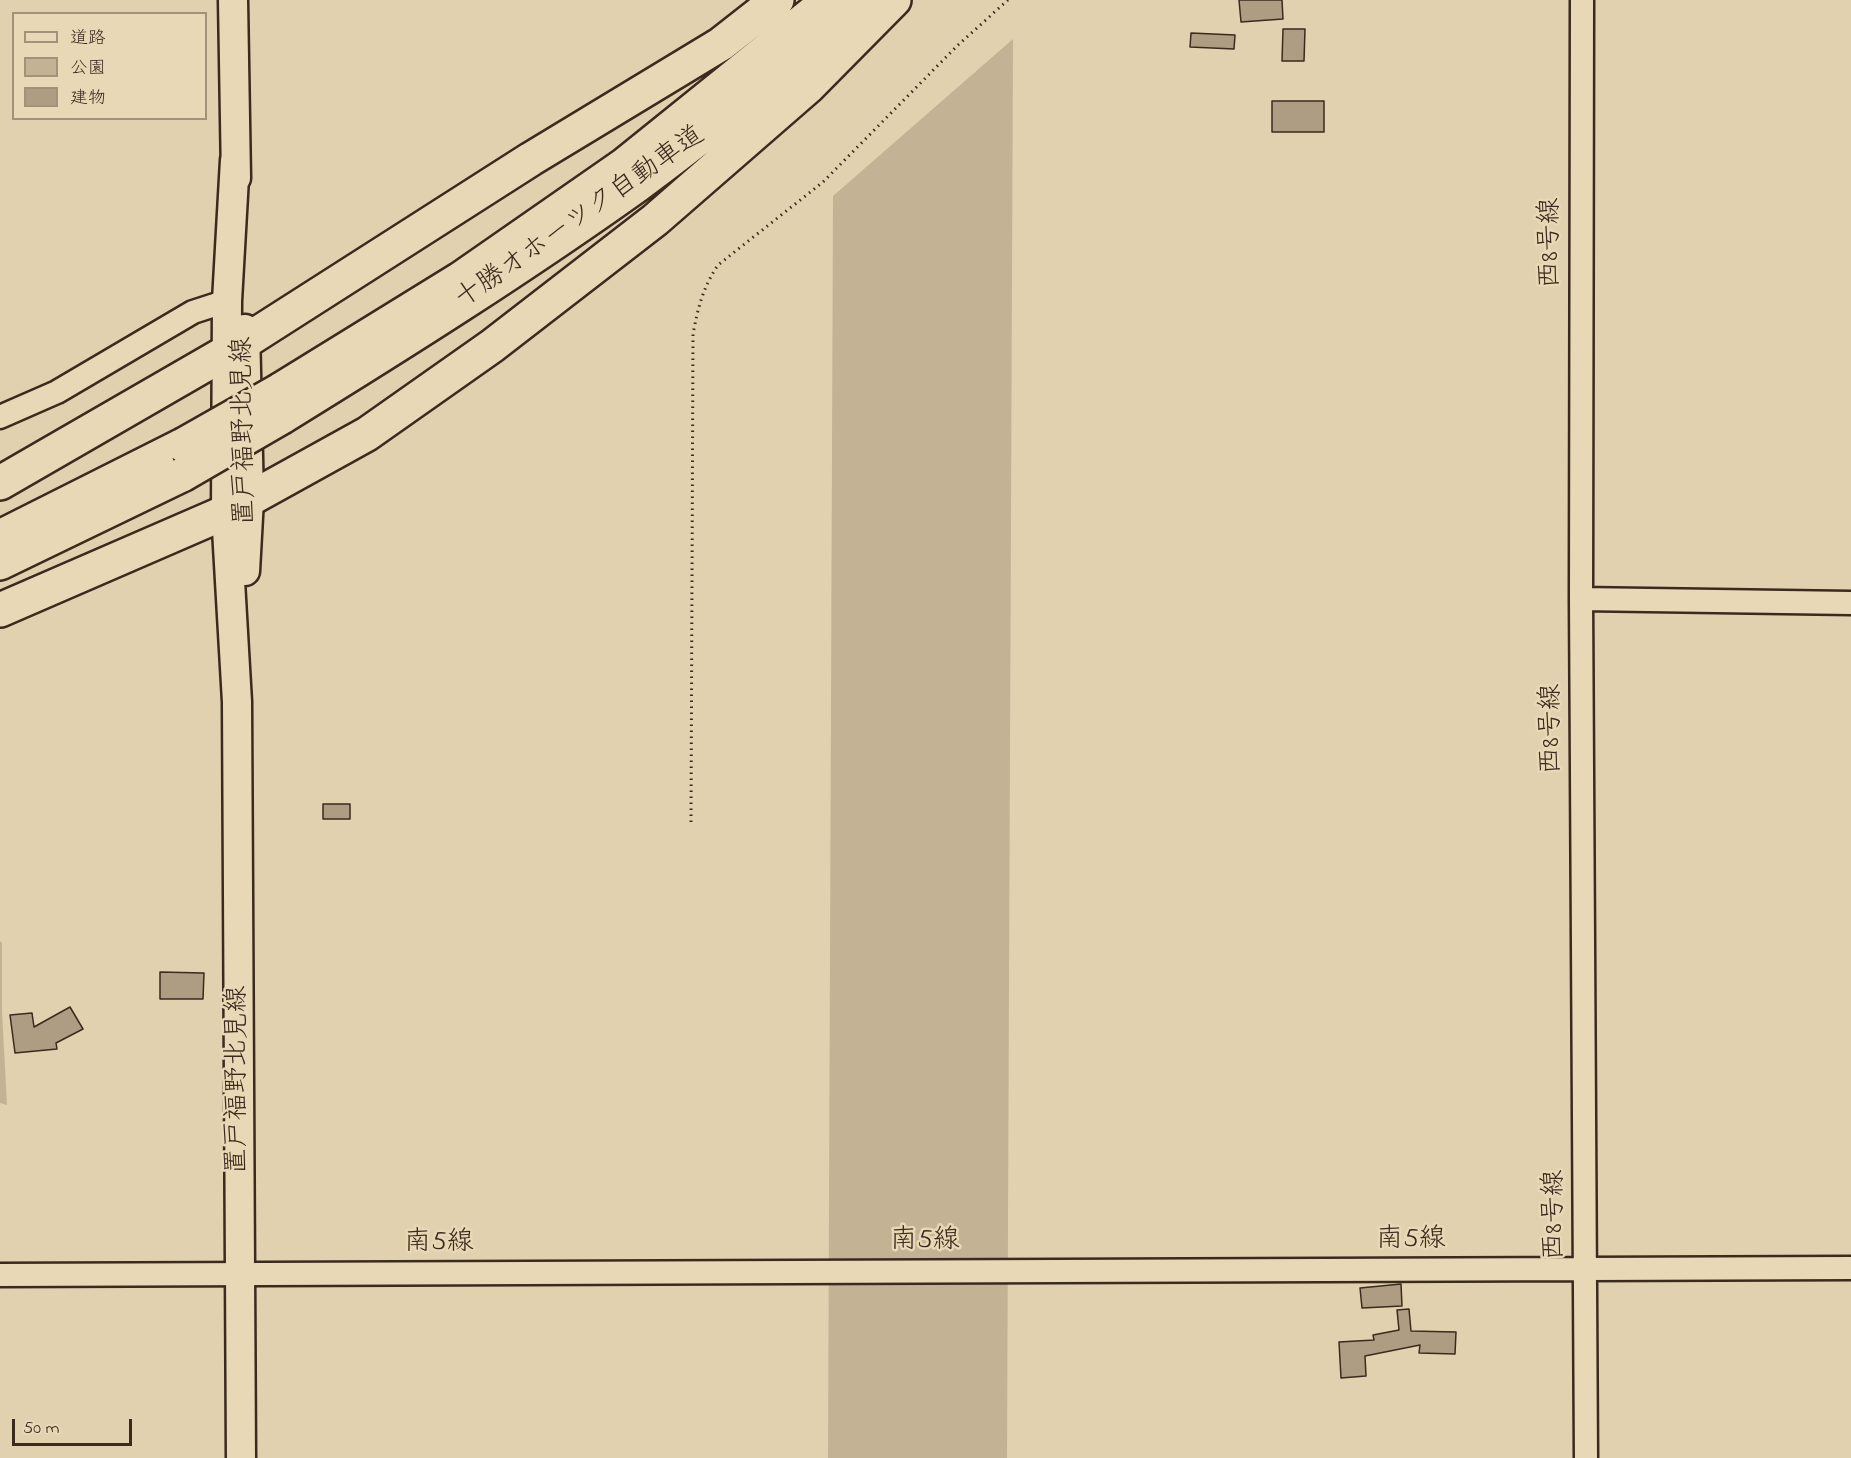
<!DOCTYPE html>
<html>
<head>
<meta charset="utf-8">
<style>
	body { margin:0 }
	#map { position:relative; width:1851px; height:1458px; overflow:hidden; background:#e2d1af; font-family:"Indie Flower","Klee One",sans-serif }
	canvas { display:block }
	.legend { position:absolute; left:12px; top:12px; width:195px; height:108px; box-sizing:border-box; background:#e9d8b5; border:2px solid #a39279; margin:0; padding:8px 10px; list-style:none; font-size:18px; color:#3b2a1e }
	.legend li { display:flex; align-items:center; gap:12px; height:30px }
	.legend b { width:30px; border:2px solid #a39279 }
	.scale { position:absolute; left:12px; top:1419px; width:120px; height:27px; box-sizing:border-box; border:3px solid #3b2a1e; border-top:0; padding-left:8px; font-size:18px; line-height:21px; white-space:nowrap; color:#3b2a1e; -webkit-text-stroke:4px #e9d8b5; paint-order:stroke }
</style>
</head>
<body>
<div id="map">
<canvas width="1851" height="1458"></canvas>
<ul class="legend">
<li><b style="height:8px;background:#e9d8b5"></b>道路</li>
<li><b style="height:16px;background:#c3b294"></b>公園</li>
<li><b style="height:16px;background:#ae9d82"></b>建物</li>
</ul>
<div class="scale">50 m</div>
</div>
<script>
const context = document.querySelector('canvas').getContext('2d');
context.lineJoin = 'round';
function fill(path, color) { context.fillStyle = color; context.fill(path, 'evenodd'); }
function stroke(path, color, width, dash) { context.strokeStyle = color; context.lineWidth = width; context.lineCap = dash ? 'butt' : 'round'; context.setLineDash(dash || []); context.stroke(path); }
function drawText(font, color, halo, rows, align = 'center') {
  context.font = font + ' "Indie Flower","Klee One",sans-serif'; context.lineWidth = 5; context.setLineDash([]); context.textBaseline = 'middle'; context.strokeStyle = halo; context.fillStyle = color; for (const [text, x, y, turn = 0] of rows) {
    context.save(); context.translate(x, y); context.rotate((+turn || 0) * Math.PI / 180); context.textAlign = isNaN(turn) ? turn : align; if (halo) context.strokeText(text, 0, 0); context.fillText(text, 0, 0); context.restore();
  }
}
fill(new Path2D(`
	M1013,39L1007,1458H828L833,196Z
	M0,941L2,943V1012L7,1105L0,1103Z`), '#c3b294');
const building = new Path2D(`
	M1239,0H1282L1283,19L1241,22Z
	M1283,29H1305L1304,61H1282Z
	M1191,33L1235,35L1234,49L1190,47Z
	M1272,101H1324V132H1272Z
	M323,804H350V819H323Z
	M160,972L204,973L203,999H160Z
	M70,1007L83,1029L56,1043L57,1049L15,1053L10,1015L32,1013L34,1027Z
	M1401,1284L1402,1306L1362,1308L1360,1288Z
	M1409,1309L1411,1331L1456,1332L1455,1354L1419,1353L1420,1345L1365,1356L1366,1376L1341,1378L1339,1342L1374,1340L1373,1335L1399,1330L1397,1310Z`);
fill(building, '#ae9d82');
stroke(building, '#3b2a1e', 1.5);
const minor = new Path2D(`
	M1582,0L1581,599L1586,1458
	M0,417L57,392L193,312L227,301
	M1581,599L1851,603
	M0,1275L1851,1268`);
const major = new Path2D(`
	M233,0L236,178
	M235,160L227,301L226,512L237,702L241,1458
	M245,571L249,499L245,329`);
const highway = new Path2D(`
	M280,390L460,279L624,165L829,0
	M282,417C402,343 521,268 636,186C715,128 791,64 866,0
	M0,483L246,341L531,159L721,44L777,0
	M0,537L183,445
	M0,563L182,475
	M0,610L226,512L367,434L492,346L655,220L809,86L894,0`);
stroke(minor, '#3b2a1e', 27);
stroke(major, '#3b2a1e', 33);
stroke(highway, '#3b2a1e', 38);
stroke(new Path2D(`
	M691,822L693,334C698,308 703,287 718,265L823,182L958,45L1008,0`), '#3b2a1e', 3, [1.5, 4.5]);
stroke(minor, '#e9d8b5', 22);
stroke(major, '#e9d8b5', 28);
stroke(highway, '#e9d8b5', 33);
const highwayBridge = new Path2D(`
	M183,445L280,390
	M182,475L282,417`);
stroke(highwayBridge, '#3b2a1e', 38, []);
stroke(highwayBridge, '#e9d8b5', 33);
drawText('27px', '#3b2a1e', '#e9d8b5', [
	["十勝オホーツク自動車道",581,219,-35],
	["西8号線",1553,243,-90],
	["置戸福野北見線",246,431,-91],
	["西8号線",1554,729,-90],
	["置戸福野北見線",240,1080,-90],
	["西8号線",1557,1215,-90],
	["南5線",1411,1242],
	["南5線",925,1243],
	["南5線",439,1245]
]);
</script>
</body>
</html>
